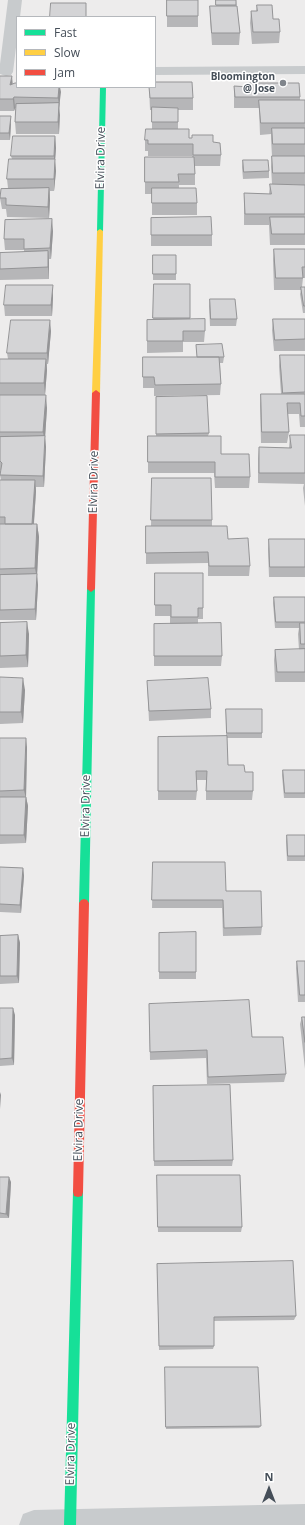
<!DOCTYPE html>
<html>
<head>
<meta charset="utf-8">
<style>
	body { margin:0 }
	#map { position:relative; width:305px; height:1525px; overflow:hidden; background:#edecec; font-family:"Open Sans",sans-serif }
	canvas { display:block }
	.legend { position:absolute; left:16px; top:16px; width:140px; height:72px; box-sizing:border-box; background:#fff; border:1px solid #b5b8bc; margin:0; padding:5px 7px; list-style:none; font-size:12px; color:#454e58 }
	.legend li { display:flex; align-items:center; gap:8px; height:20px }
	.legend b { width:20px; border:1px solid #b5b8bc }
	.north { position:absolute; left:249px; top:1469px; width:40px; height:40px; -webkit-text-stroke:3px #fff; paint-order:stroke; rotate:0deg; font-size:11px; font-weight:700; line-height:16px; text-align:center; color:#454e58 }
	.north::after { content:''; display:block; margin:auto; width:14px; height:18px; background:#454e58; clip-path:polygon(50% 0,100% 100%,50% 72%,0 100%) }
</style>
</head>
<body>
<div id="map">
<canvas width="305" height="1525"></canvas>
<ul class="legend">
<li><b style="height:5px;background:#16e098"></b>Fast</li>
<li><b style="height:5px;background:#ffcf43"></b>Slow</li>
<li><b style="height:5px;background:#f24e42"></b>Jam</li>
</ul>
<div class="north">N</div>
</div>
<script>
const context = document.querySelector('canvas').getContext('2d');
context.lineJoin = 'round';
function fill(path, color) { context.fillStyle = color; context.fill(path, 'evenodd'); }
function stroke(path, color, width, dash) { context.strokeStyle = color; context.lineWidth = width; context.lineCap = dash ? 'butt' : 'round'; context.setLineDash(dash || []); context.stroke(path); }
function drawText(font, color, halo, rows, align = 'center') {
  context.font = font + ' "Open Sans",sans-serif'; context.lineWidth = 3; context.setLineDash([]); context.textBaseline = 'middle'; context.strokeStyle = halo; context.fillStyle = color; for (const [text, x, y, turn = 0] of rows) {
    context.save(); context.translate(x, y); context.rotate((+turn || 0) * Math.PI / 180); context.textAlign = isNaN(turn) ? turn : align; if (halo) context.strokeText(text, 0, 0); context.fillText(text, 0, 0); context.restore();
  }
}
fill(new Path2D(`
	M8,0H22L20,17H17V39L13,72L11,75L6,76L0,74V64Z
	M305,66V74L155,75V67Z
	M305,1504V1525H19L23,1514L34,1510Z`), '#c8cbcd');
fill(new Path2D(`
	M100,87H106L103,231L100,233L97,231Z
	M91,586L95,589L89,903L87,906L84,907L81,906L79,903L87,589Z
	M78,1187L82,1188L83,1192L76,1525H64L73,1192L74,1188Z`), '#16e098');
fill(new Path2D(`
	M100,229L103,231L100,393L96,396L92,393L97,231Z`), '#ffcf43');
fill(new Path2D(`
	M96,390L100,393L95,589L91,592L87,589L92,393Z
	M84,899L87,900L89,903L83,1192L82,1196L78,1197L74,1196L73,1192L79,903L81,900Z`), '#f24e42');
fill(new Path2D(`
	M167,0L198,16V27H167Z
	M216,0H236L240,33L239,45H212L210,18V6H216Z
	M257,5L273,19L280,32L279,43L252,44L250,23L251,11H256Z
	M0,76L17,87H60L59,134H16L15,122L16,108H15L14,111H0Z
	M250,83L300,97V100H305V245H270L269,225H244V193L269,194L270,184H272L271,167L272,156L271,139V134L260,135L259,108H234V86L250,87Z
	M149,87L193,98V110H178V129H152V110H150Z
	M0,116H11V123L10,140H0Z
	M55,136L56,148L55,161L56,171L54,191H50V200L49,218L7,217L6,209H2L0,198L8,188L7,179L12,159L11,156Z
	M189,138L213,142L221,155L220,166H195V185H179V188L197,203V215H152V194H145V157H192V156H148V151H145V140Z
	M243,160L269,171V178L243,179L242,167Z
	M151,218L212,235V246H151Z
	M53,231L51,259H49V279L0,280V253L24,252V250H5L4,239Z
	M274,249H305V278H303L302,287H305V313H303L300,294L301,290H274L273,260Z
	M153,255H176V280H153Z
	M154,284H190V319L205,331L204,342H183V352L147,353V320H153Z
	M53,297L52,316H5L4,305Z
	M210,299L237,319L236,326H210L209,306Z
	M273,319H305V351H274L272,330Z
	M51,331L48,364H47V370L45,395H0V359H8L7,353Z
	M196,345L224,357L223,363H220L221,384L220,395L154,396V388H143V357H197Z
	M280,355H305V427H300L299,414H288L289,432L287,443H261L260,405L261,394H281L279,366Z
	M0,395L47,408L45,438L46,447L44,487H36V491L34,524H37L39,537L37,576L38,585L36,620H0V480H1L0,475L1,471L0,470Z
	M156,397L209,433L208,436L221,454L250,477L249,488H215L214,473H148V436H156Z
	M290,435H305V506L303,488L304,484L258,483V458L259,447L289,448Z
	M152,478L212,520V526L228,539L250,566L249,576H208V563L146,564V526H151Z
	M269,539H305V577H269L268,550Z
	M155,573L203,608V619H198V624L222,656L221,666H154V624H170V616H155Z
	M274,597H305V682H275L274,660L275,650H299L298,634L299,628H275L273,603Z
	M0,623L29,634L28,667L0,668Z
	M0,677L25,690L23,723L0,724Z
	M147,681L211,709V718L149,721Z
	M226,709L262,733V738H227L228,765L245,772L253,791L252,800H206V780H196L197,791L196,800H158V737L226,736Z
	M0,738L27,747L26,797L28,806L26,843L0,844Z
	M283,770H305V798H284L282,775Z
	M287,835H305V861H287L286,841Z
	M153,862L226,891L262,927L261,935L223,936L222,908H152Z
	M0,867L23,868L24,876L21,913L0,912Z
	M159,933L196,972V979H159Z
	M18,935L20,943L19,983L0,984V936Z
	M297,961H305V1002H298L296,968Z
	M149,1004L252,1037L286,1074L284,1082L207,1084L206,1058L150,1060Z
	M0,1008L15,1015L14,1065L0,1066Z
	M302,1017H305V1069L300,1024Z
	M153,1086L233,1160L232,1166H154Z
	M157,1175L242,1227L241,1232H158Z
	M0,1177L11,1182L9,1218H0Z
	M157,1264L296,1316L294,1320L214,1321V1346L213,1349L159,1350Z
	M165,1370L261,1426L259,1428L166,1429Z`), '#b6b6b8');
fill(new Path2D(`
	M12,76L13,87L10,85Z
	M59,87H60L61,92L59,108L60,115L59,134L58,122L59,105L58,98Z
	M14,97L15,108L14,111L13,99Z
	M11,116V123L10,140L9,133Z
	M55,136L56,148L55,161L56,171L54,191V156Z
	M49,188L50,200L49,218L48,207Z
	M52,219L53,231L51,259L50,248Z
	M48,251L49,263V279L48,267Z
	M53,285V297L52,316L51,305Z
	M50,320L51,331L48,364L47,353Z
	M46,359L47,370L45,395L44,383Z
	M46,395L47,408L45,438L46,447L44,487L43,476L45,443L43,432Z
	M35,480L36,491L33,535L32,525Z
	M37,524L39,537L37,576L38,585L36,620L35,609L37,579L35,568Z
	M27,622L29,634L28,667L26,655Z
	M23,678L25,690L23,723L21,712Z
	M26,738L27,747L26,799L24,790Z
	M26,797L28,806L26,843L24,835Z
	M23,868L24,876L21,913L20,905Z
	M18,935L20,943L19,983L17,976Z
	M13,1008L15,1015L14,1065L12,1058Z
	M0,1092L1,1095L0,1109Z
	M9,1177L11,1182L9,1218L6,1214Z`), '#949496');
const building = new Path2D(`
	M167,0H198V16H167Z
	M216,0H236V5H216Z
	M51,3H86V17H50Z
	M257,5H272L273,19H279L280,32H253L251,11H257Z
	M210,6H237L240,33H212Z
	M0,76H12L10,85L15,83H17V87H59L58,98L14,97L13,99H0Z
	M155,82H192L193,98H150L149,87H155Z
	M250,83H299L300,97H235L234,86L250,87Z
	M259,100H305V123H261Z
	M59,103L58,122H15L16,104Z
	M152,107L178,108V122H152Z
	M0,116H11L9,133H0Z
	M272,128H305V144H273Z
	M146,129H189V138H192V135H213V142L220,143L221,155H193V144H148V140H145Z
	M13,136H55L54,156H11Z
	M272,156H305V173H273Z
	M145,157H194L195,174H178L179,182H145Z
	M9,159H55L54,179H7Z
	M243,160H268L269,171L244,172Z
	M270,184L305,185V214H245L244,193L271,194Z
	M49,188L48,207L6,205V198H0L1,189Z
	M152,188H196L197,203H152Z
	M211,217L212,235H151V218Z
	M270,217H305V234H272Z
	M52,219L50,248L24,249V239H4L5,220Z
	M274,249H305V267H302L303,278H276Z
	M48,251V267L0,269V253Z
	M153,255H176V274H153Z
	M154,284H190V318H153Z
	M6,285H53L51,305H4Z
	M301,287H305V306H304Z
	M210,299H235L237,319H211Z
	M205,319V331H183V341H147V320Z
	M273,319H305V339L275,340Z
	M11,320H50L47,353H7Z
	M222,344L224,357H197L196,345Z
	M280,355H305V392L283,393Z
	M143,357H219L221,384L155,385L154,377H143Z
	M0,359H46L44,383H0Z
	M261,394H305V416H301L300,403H287L289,432H262Z
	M0,395H46L43,432H0Z
	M207,396L209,433L156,434V397Z
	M290,435H305V473H259V447L291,448Z
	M45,436L43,476L0,475L2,463L0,461V437Z
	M148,436H221V454H249L250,477H215V462H148Z
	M152,478H211L212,520H151Z
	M0,480H35L32,524H5V517H0Z
	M0,524H37L35,568L0,569Z
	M146,526H227L228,539L248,538L250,566H209L208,552L146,553Z
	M269,539H305V567H270Z
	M155,573H203V608H198V617H171V605H155Z
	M37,574L35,609L0,610V575Z
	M274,597H305V622H276Z
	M27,622L26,655L0,656V623Z
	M221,623L222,656H154V624Z
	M300,623H305V644H301Z
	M305,649V672H277L275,650Z
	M0,677L23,678L21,712H0Z
	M208,678L211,709L149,711L147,681Z
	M226,709H262V733H227Z
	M227,736L228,765H244L245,772H253V791H206L207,771H196L197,791H158V737Z
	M0,738H26L24,790L0,791Z
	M283,770H305V793H285Z
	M0,797H26L24,835H0Z
	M287,835H305V856H288Z
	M153,862H225L226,891H261L262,927L224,928L223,900H152Z
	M0,867L23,868L20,905L0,904Z
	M196,932V972H159V933Z
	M18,935L17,976H0V936Z
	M297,961H305V995H300Z
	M249,1000L252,1037H283L286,1074L208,1077L207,1050L150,1052L149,1004Z
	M0,1008H13L12,1058L0,1059Z
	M302,1017H305V1042Z
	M230,1085L233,1160L154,1161L153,1086Z
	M157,1175H240L242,1227H158Z
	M0,1177H9L6,1214L0,1213Z
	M293,1261L296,1316L214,1317V1346H159L157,1264Z
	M165,1367H258L261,1426L166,1427Z`);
fill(building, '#d4d4d6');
stroke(building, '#949496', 1);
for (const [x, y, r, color] of [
	[283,83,4,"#80858c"]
]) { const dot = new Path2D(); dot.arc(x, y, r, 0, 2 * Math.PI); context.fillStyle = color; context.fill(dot); stroke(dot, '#fff', 1.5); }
drawText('bold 10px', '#454e58', '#fff', [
	["Bloomington",275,77],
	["@ Jose",275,89]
], 'right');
drawText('12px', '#454e58', '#fff', [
	["Elvira Drive",101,158,-89],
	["Elvira Drive",94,482,-89],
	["Elvira Drive",86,806,-89],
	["Elvira Drive",79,1130,-89],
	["Elvira Drive",71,1454,-89]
]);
</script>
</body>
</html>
